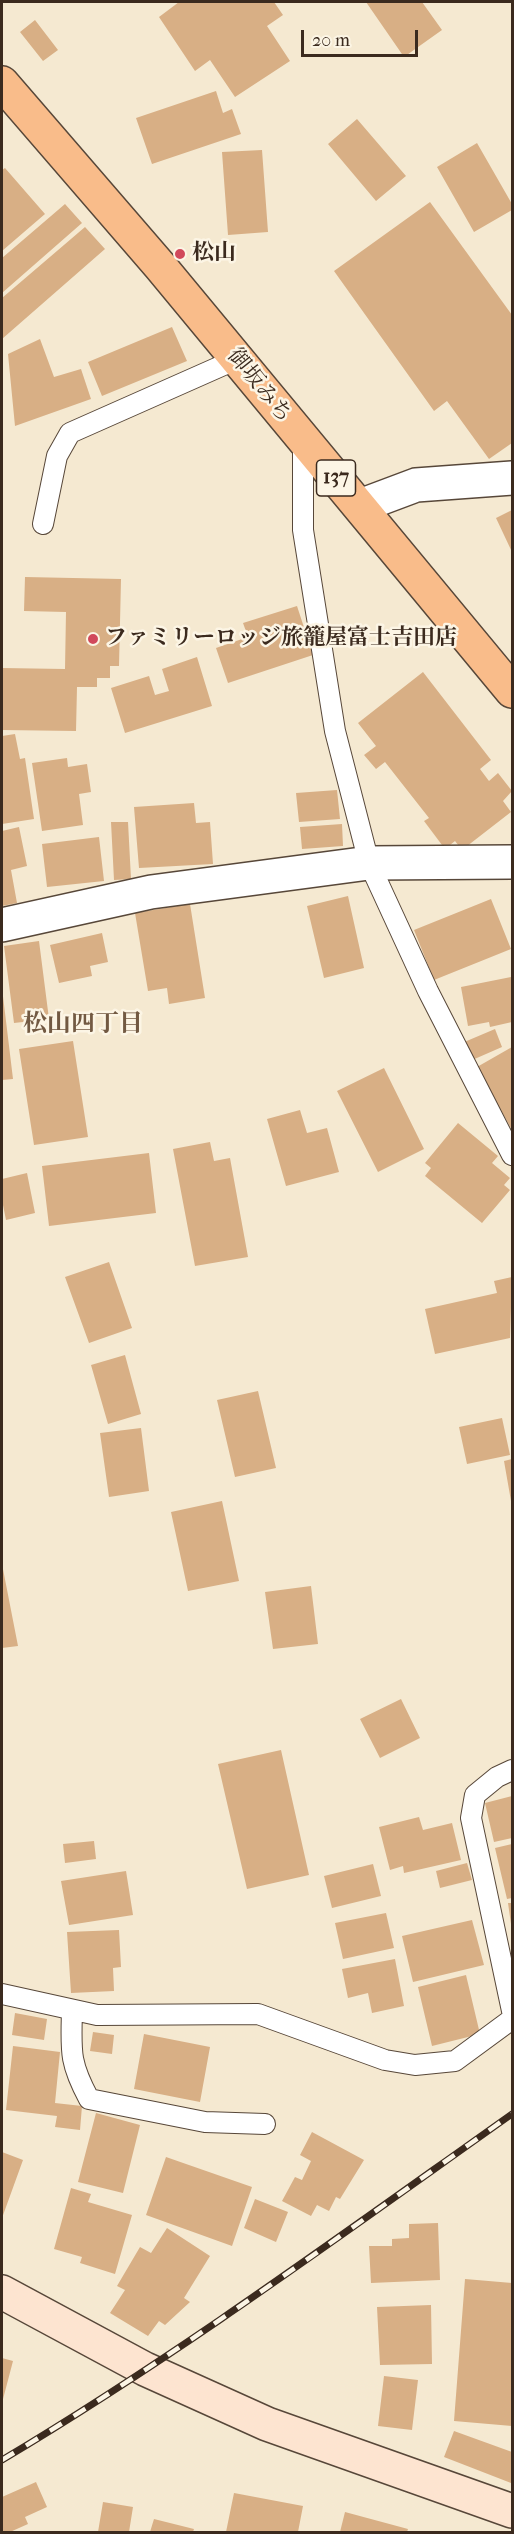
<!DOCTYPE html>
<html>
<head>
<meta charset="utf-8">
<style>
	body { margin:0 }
	#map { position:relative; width:514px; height:2534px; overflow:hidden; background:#f5e9d1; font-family:"IM FELL French Canon",serif }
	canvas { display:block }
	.frame { position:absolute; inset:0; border:3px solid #3b2a1e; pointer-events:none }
	.scale { position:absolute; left:301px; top:30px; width:117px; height:27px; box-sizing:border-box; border:3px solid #3b2a1e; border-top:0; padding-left:8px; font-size:18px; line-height:21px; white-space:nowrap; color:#3b2a1e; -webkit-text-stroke:4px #fcf5e5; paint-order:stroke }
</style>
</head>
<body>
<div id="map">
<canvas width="514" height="2534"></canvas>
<div class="frame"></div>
<div class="scale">20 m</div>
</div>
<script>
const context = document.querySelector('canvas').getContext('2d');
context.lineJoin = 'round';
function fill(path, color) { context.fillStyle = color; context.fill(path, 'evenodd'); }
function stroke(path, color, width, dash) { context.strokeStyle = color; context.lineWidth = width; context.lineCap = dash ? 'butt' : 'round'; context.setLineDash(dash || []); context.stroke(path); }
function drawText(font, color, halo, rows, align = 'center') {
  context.font = font + ' "IM FELL French Canon","Noto Serif JP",serif'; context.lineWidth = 5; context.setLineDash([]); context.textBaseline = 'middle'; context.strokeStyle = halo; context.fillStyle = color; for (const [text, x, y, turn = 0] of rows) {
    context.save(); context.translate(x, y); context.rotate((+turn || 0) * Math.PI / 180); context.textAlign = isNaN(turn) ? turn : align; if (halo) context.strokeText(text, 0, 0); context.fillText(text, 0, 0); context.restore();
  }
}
fill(new Path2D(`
	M179,2H274L283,15L267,26L290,61L235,97L210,60L195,71L159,17Z
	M366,2H422L442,30L404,57Z
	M35,20L58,50L43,61L20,32Z
	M216,91L223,113L232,109L241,134L152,164L136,118Z
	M357,119L406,176L376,201L328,144Z
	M477,143L512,204V210L474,232L437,167Z
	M262,150L268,232L228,235L222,152Z
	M5,168L45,214L2,251V170Z
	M430,202L512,315V443L489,459L447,401L434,411L334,271Z
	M65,204L82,223L2,293V258Z
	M85,227L105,249L2,339V298Z
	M172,327L187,361L102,396L88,362Z
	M40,339L54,377L81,369L91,399L15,426L8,354Z
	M512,510V552L496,518Z
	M25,577L121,579L119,666H110V678H97V687H77L76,731L2,730V668L65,669L66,612L24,611Z
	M297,606L313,655L228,683L216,648L248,637L243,623Z
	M197,657L212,706L125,733L111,688L149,676L155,695L169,691L162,669Z
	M423,672L491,760L480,769L489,781L498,773L512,791L503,801L511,812L462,850L455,841L445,849L424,821L429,818L385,762L376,769L364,755L376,746L358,723Z
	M15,734L20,759L25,758L34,819L2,824V736Z
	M67,758L68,767L87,764L91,792L79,794L83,825L42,831L32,763Z
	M337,790L340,819L299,822L296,793Z
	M194,803L196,823L210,822L213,864L139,868L134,807Z
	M111,822H128L131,879L114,880Z
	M342,824L343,846L302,849L300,827Z
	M19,827L27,866L11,870L17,903L2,906V831Z
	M99,837L104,881L47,887L42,844Z
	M348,896L364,968L324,978L307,906Z
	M491,899L511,949L434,980L414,930Z
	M190,904L205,998L169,1004L167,988L148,991L135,913Z
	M102,933L108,962L90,966L92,976L59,983L50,945Z
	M39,941L49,1019L14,1023L4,946Z
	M511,977L512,1022L490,1027L489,1022L468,1026L461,987Z
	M2,988L13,1079L2,1080Z
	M495,1029L502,1047L470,1061L462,1043Z
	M73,1041L88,1137L34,1145L19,1049Z
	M512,1047V1130L477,1067Z
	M384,1068L424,1149L378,1172L337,1091Z
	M300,1110L307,1133L327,1128L339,1172L286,1186L267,1119Z
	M458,1123L498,1156L492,1163L510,1178L504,1185L510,1190L482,1223L425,1176L431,1168L425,1163Z
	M210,1142L214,1161L230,1158L248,1257L195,1266L173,1149Z
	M149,1153L156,1213L49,1226L42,1166Z
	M27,1173L35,1213L6,1220L2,1200V1179Z
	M109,1262L132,1328L89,1343L65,1277Z
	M512,1277L510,1338L435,1354L425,1309L497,1293L494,1281Z
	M125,1355L141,1414L108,1424L91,1365Z
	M258,1391L276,1468L235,1477L217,1400Z
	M502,1418L510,1455L467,1464L459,1427Z
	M141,1428L149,1491L109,1497L100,1433Z
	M512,1459V1501H511L504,1461Z
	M222,1501L239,1581L188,1591L171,1512Z
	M2,1564L18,1646L2,1648Z
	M311,1586L318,1644L273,1649L265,1592Z
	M401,1699L420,1738L380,1758L360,1719Z
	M281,1750L309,1875L247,1889L218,1764Z
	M512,1796V1838L494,1842L485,1803Z
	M419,1817L423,1830L452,1823L461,1860L404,1873L403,1866L390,1870L379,1827Z
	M94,1841L96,1859L65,1863L63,1844Z
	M512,1844V1898L507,1899L495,1848Z
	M467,1863L472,1880L440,1888L436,1871Z
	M373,1864L381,1896L332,1908L324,1876Z
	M126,1871L133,1915L69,1925L61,1881Z
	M508,1903H512V1924H511Z
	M386,1913L394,1948L343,1959L335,1923Z
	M472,1920L484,1965L413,1982L402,1936Z
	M119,1930L121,1967L113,1968L114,1991L71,1993L67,1932Z
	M395,1959L404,2006L372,2013L368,1993L348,1998L342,1969Z
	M466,1975L480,2034L432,2046L418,1987Z
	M15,2013L47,2019L44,2040L12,2035Z
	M93,2032L114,2035L112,2054L90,2051Z
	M144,2034L210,2047L200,2102L134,2089Z
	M13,2046L60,2052L55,2103L82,2106L80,2130L55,2127L57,2116L6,2110Z
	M96,2113L140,2125L123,2193L78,2182Z
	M312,2132L364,2160L340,2199L336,2197L329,2211L317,2205L311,2216L282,2201L295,2177L302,2180L311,2161L300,2155Z
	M2,2152L23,2160L2,2218Z
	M166,2157L252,2187L232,2246L146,2215Z
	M71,2188L91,2194L88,2202L132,2215L115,2274L80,2263L82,2257L54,2249Z
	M255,2199L288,2212L276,2242L244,2228Z
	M438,2223L440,2280L371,2283L369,2246H392V2239L409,2238V2224Z
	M167,2228L210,2256L184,2298L190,2302L165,2325L159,2321L148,2336L110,2313L125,2290L117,2286L140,2247L151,2253Z
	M465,2279L512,2283V2426L454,2421Z
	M431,2305L432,2364L380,2365L377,2307Z
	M2,2358L13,2361L2,2403Z
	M384,2376L418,2380L412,2430L378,2426Z
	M454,2431L512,2452L511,2483L444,2457Z
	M36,2482L47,2507L25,2517L28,2524L10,2532H2V2497Z
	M234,2493L303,2506L298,2532H226Z
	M103,2502L133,2507L129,2532H98Z
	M345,2512L408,2529L407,2532H340Z
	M154,2519L194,2529L193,2532H150Z`), '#d8af85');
const lane = new Path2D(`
	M303,440V530L335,731L369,863L428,991L512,1155
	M43,524L57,456L70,433L237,359
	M512,1770L497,1777L475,1795L471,1818L512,2011
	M2,1994L97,2015L258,2014L385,2060L415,2065L455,2061L512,2019
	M72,2010C71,2051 69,2062 89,2099L205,2122L265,2124`);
const street = new Path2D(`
	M360,506L416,485L512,478
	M2,925L151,892L369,863L512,862`);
const secondary = new Path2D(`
	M2,2292L145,2369L267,2424L512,2511`);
const highway = new Path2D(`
	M2,83L160,266L512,691`);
stroke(lane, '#574739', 22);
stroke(street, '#574739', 36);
stroke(secondary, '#574739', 36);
stroke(highway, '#574739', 36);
stroke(lane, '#fff', 20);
stroke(street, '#fff', 33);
stroke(secondary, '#fde4d0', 33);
stroke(highway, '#f9bc8a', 33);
const rail = new Path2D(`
	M2,2460C178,2355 344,2233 512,2114`);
stroke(rail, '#3b2a1e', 7);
stroke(rail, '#fcf5e5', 4.5, [14]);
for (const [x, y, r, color] of [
	[180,254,6,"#d1495b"],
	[93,639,6,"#d1495b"]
]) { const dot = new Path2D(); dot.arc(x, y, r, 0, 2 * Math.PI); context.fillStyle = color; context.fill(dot); stroke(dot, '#fcf5e5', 2); }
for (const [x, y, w] of [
	[336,478,39]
]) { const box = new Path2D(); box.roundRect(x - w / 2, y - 18, w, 36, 4.5); context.fillStyle = '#fcf5e5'; context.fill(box); stroke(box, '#3b2a1e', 1.5); }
drawText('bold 21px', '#3b2a1e', null, [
	["137",336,478]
]);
drawText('bold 22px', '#3b2a1e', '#fcf5e5', [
	["松山",192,254],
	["ファミリーロッジ旅籠屋富士吉田店",105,639]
], 'left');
drawText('22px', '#3b2a1e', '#fcf5e5', [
	["御坂みち",259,386,51]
]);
drawText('bold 24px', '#725942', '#fcf5e5', [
	["松山四丁目",83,1025]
]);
</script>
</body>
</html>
